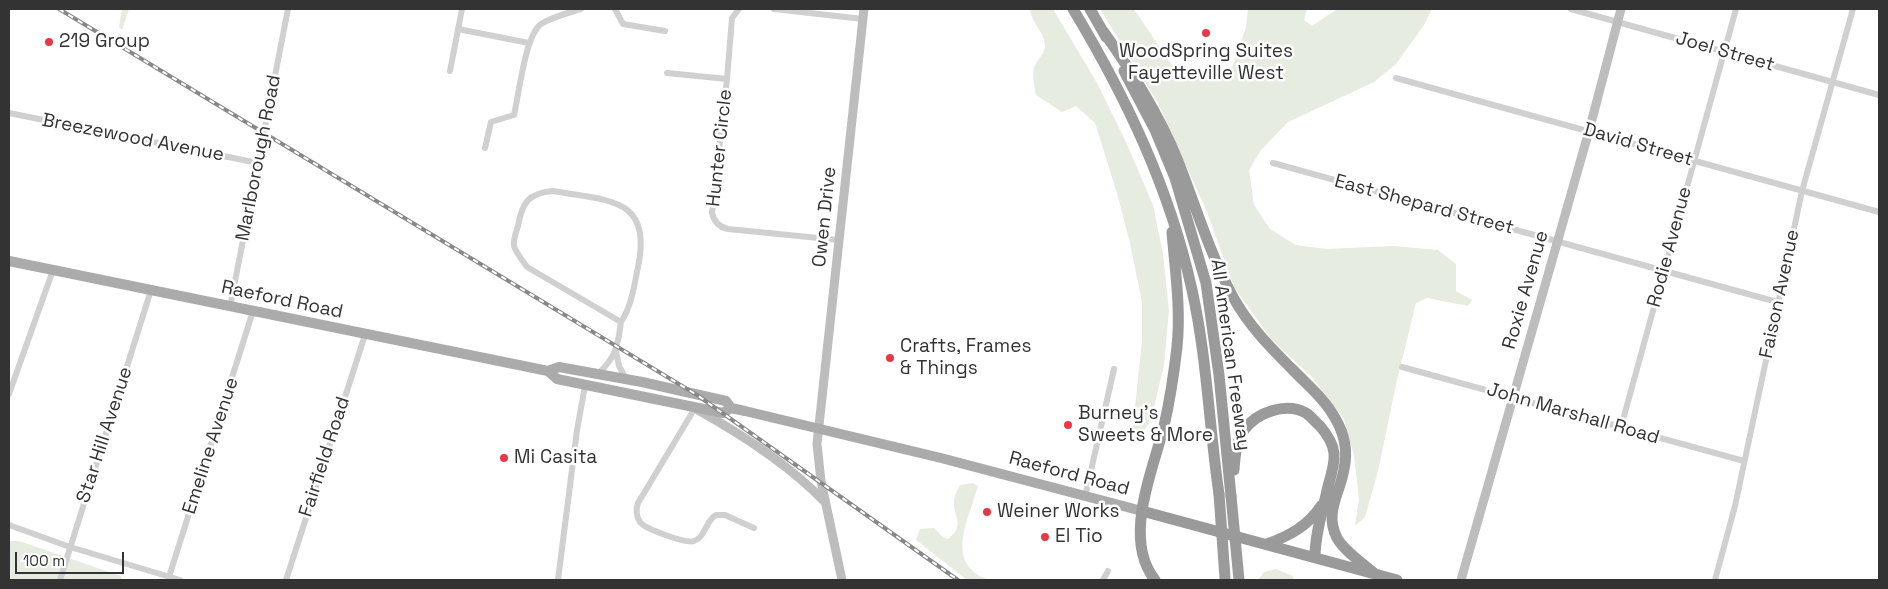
<!DOCTYPE html>
<html>
<head>
<meta charset="utf-8">
<style>
	body { margin:0 }
	#map { position:relative; width:1888px; height:589px; overflow:hidden; background:#fff; font-family:"Space Grotesk",sans-serif }
	canvas { display:block }
	.frame { position:absolute; inset:0; border:10px solid #333; pointer-events:none }
	.scale { position:absolute; left:15px; top:552px; width:109px; height:22px; box-sizing:border-box; border:2px solid #333; border-top:0; padding-left:6px; font-size:15px; line-height:18px; white-space:nowrap; color:#333; -webkit-text-stroke:4px #fff; paint-order:stroke }
</style>
</head>
<body>
<div id="map">
<canvas width="1888" height="589"></canvas>
<div class="frame"></div>
<div class="scale">100 m</div>
</div>
<script>
const context = document.querySelector('canvas').getContext('2d');
context.lineJoin = 'round';
function fill(path, color) { context.fillStyle = color; context.fill(path, 'evenodd'); }
function stroke(path, color, width, dash) { context.strokeStyle = color; context.lineWidth = width; context.lineCap = dash ? 'butt' : 'round'; context.setLineDash(dash || []); context.stroke(path); }
function drawText(font, color, halo, rows, align = 'center') {
  context.font = font + ' "Space Grotesk",sans-serif'; context.lineWidth = 5; context.setLineDash([]); context.textBaseline = 'middle'; context.strokeStyle = halo; context.fillStyle = color; for (const [text, x, y, turn = 0] of rows) {
    context.save(); context.translate(x, y); context.rotate((+turn || 0) * Math.PI / 180); context.textAlign = isNaN(turn) ? turn : align; if (halo) context.strokeText(text, 0, 0); context.fillText(text, 0, 0); context.restore();
  }
}
fill(new Path2D(`
	M122,9H129L122,30L119,27Z
	M1030,9H1053L1097,83L1126,142L1153,205L1163,254L1169,310L1164,365L1151,420L1141,435L1135,432L1133,425L1142,341V302L1130,243L1117,193L1095,123L1076,106L1062,112L1036,95C1034,85 1032,77 1034,67C1037,60 1045,53 1045,46C1045,32 1031,23 1030,9Z
	M1100,9H1134L1173,67L1228,79L1246,27L1248,9H1307L1304,20L1312,26L1337,9H1432L1424,25L1396,64L1374,82L1288,122L1261,150L1249,170L1254,205L1270,229L1296,245L1326,249L1394,246L1438,250L1456,264V291L1472,300L1468,306L1427,298L1416,303L1397,380L1378,471L1365,517L1355,526L1359,499L1354,456L1344,419L1312,377L1272,340L1234,287L1207,212L1158,103Z
	M973,483L978,486C969,519 943,564 989,580H967L916,540L920,529L934,528L943,537L948,539C966,525 953,517 954,501C954,496 958,489 960,485Z
	M9,541H19L121,576L122,580H9Z
	M1276,569L1293,576L1294,580H1258L1264,572Z`), '#e6ecdf');
stroke(new Path2D(`
	M615,9L623,24L665,31
	M739,9L732,18L727,79L712,213C714,222 719,227 728,229L839,240
	M774,9L863,19
	M1571,9L1879,95
	M458,29L529,43
	M450,71L462,9
	M667,73L727,79
	M1396,78L1879,212
	M9,113L258,163
	M485,148L491,122L514,115C519,94 525,36 541,24C552,17 568,13 581,9
	M1273,163L1777,302
	M553,191C607,201 653,196 638,267C634,286 632,305 621,322L527,267C523,261 516,253 514,246C513,240 516,232 518,226C522,203 528,193 553,191Z
	M230,307L288,9
	M616,351L619,366L626,379
	M1402,367L1744,461
	M598,374C616,357 618,345 621,322
	M9,394L53,270
	M695,408L638,503C636,509 636,516 640,522C645,529 686,544 694,541C706,537 705,521 716,515H725L754,528
	M1621,427L1736,9
	M1085,497L1114,369
	M9,525L70,547L180,580
	M60,580L151,290
	M168,580L253,311
	M286,580L365,335
	M558,580L577,430L585,386
	M1103,580L1108,571
	M1715,580L1735,506L1802,191L1853,9`), '#d0d0d0', 6);
stroke(new Path2D(`
	M698,410C741,434 790,466 824,501
	M842,580L821,481L817,444L864,9
	M1461,580L1589,131L1621,9`), '#bdbdbd', 9);
stroke(new Path2D(`
	M9,261L548,371L557,379L723,413L731,408L745,411L941,458L1142,511
	M548,371L559,367L642,382L726,401L731,408`), '#ababab', 10);
stroke(new Path2D(`
	M1073,9C1126,97 1170,189 1192,290C1207,357 1209,426 1219,494
	M1090,9L1106,37
	M1103,31C1132,72 1159,114 1178,161C1196,207 1210,254 1233,297C1250,328 1274,351 1298,375C1311,388 1326,401 1335,418C1344,433 1348,451 1344,469C1340,494 1324,512 1337,538C1344,551 1364,564 1375,574
	M1124,71L1155,130L1175,178L1206,283L1219,375L1231,496
	M1234,470C1235,456 1236,441 1244,430C1257,412 1286,402 1306,413C1311,416 1315,422 1320,426C1326,433 1333,443 1334,453C1335,464 1331,476 1328,486C1323,510 1315,533 1315,557
	M1142,511L1397,580
	M1267,544C1289,536 1308,526 1321,506
	M1155,580C1122,538 1153,471 1164,426C1170,400 1174,373 1177,347C1181,308 1175,270 1172,232`), '#9a9a9a', 11);
const rail = new Path2D(`
	M59,9L697,395L958,580`);
stroke(rail, '#888', 4);
stroke(rail, '#fff', 2, [5.5]);
stroke(new Path2D(`
	M1219,494L1225,578
	M1231,496L1239,580`), '#9a9a9a', 11);
for (const [x, y, r, color] of [
	[1206,33,5,"#e63946"],
	[49,42,5,"#e63946"],
	[890,358,5,"#e63946"],
	[1068,425,5,"#e63946"],
	[504,458,5,"#e63946"],
	[987,512,5,"#e63946"],
	[1045,537,5,"#e63946"]
]) { const dot = new Path2D(); dot.arc(x, y, r, 0, 2 * Math.PI); context.fillStyle = color; context.fill(dot); stroke(dot, '#fff', 2); }
drawText('19px', '#333', '#fff', [
	["219 Group",59,42],
	["WoodSpring Suites",1206,52,"center"],
	["Fayetteville West",1206,74,"center"],
	["Crafts, Frames",900,347],
	["& Things",900,369],
	["Burney's",1078,414],
	["Sweets & More",1078,436],
	["Mi Casita",514,458],
	["Weiner Works",997,512],
	["El Tio",1055,537]
], 'left');
drawText('19px', '#333', '#fff', [
	["Joel Street",1725,52,16],
	["Breezewood Avenue",133,138,11],
	["David Street",1638,145,16],
	["Hunter Circle",720,148,-84],
	["Marlborough Road",259,158,-79],
	["East Shepard Street",1424,205,15],
	["Owen Drive",825,217,-84],
	["Rodie Avenue",1670,247,-75],
	["Roxie Avenue",1526,290,-74],
	["Faison Avenue",1780,294,-78],
	["Raeford Road",282,300,12],
	["All American Freeway",1230,355,82],
	["John Marshall Road",1573,414,16],
	["Star Hill Avenue",105,435,-72],
	["Emeline Avenue",211,446,-72],
	["Fairfield Road",325,457,-72],
	["Raeford Road",1069,474,15]
]);
</script>
</body>
</html>
